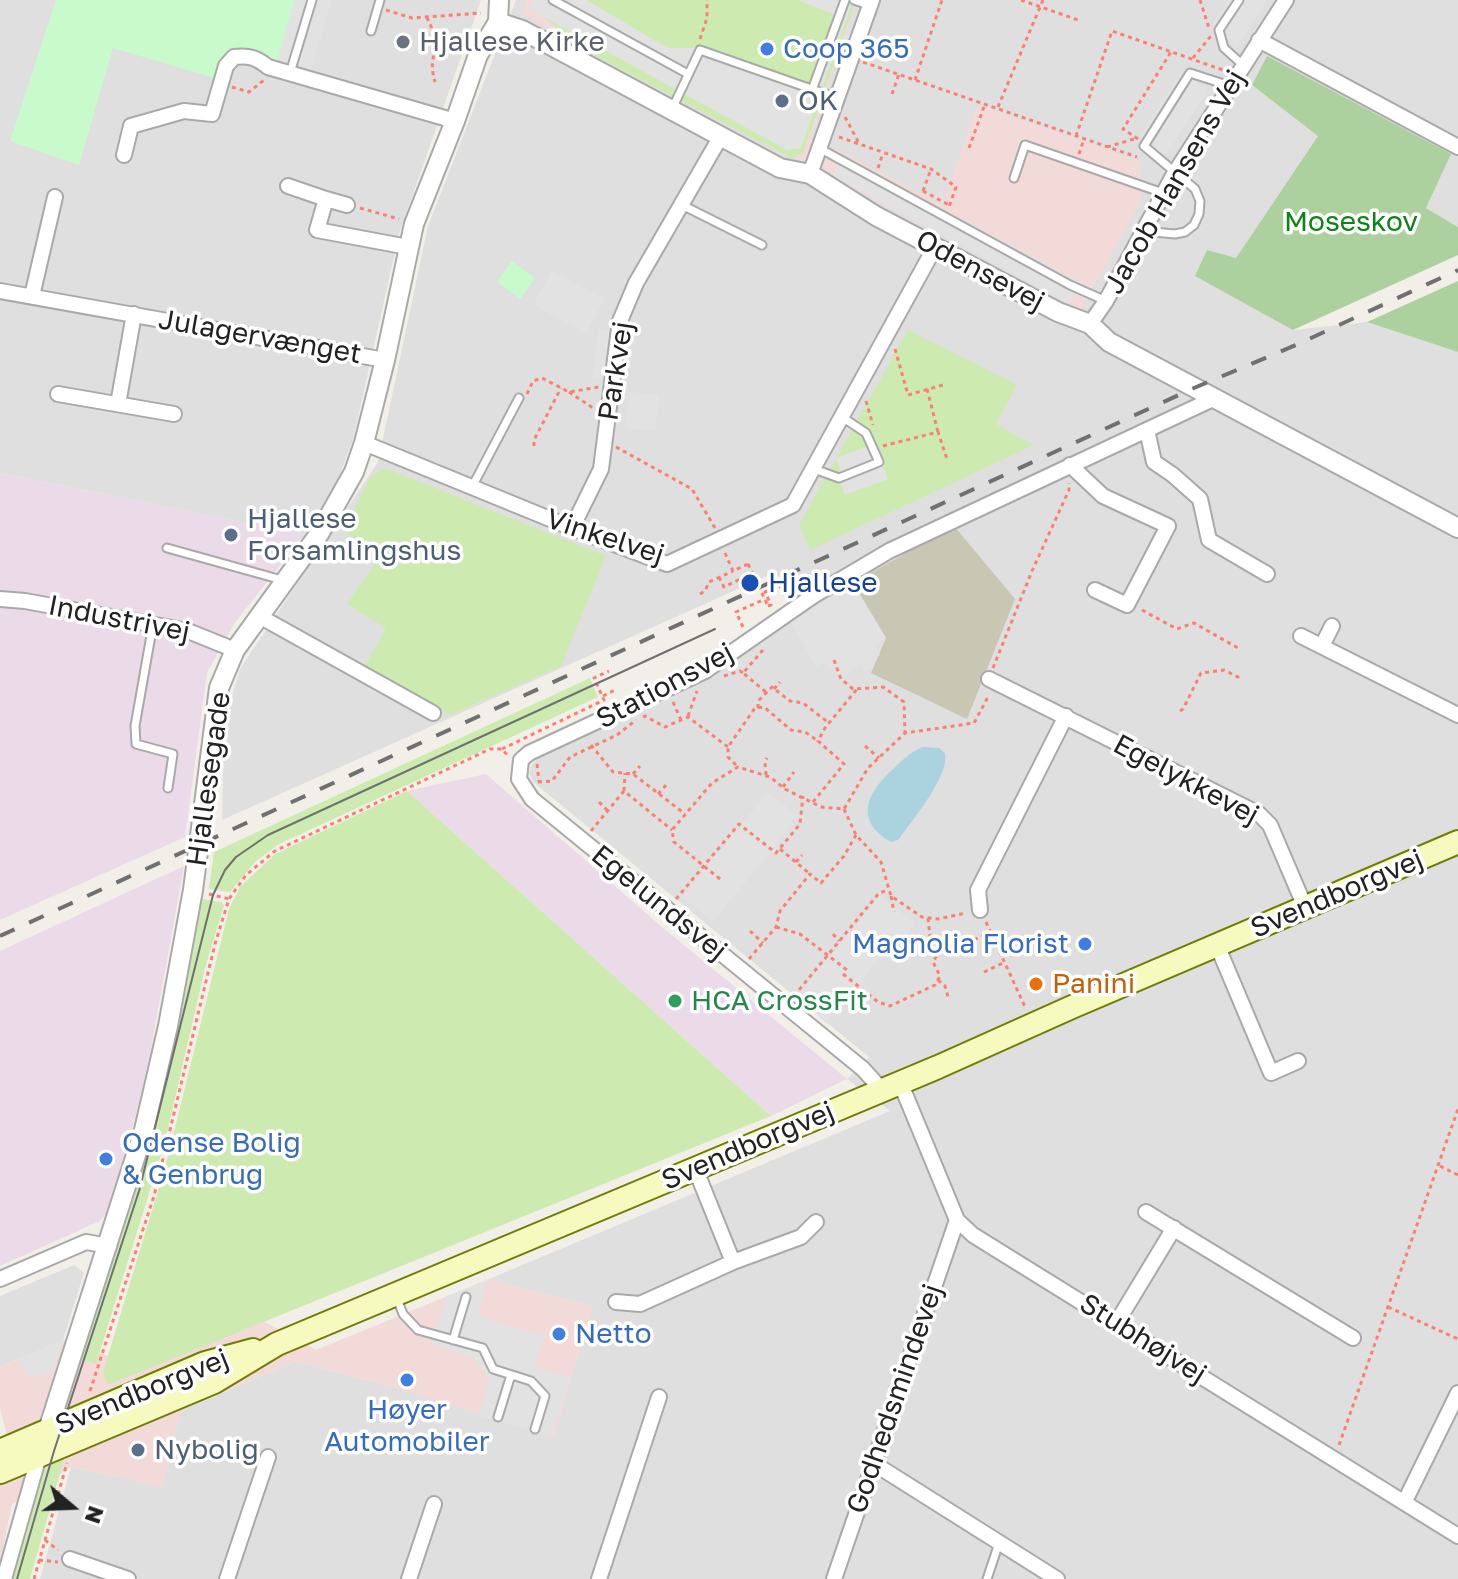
<!DOCTYPE html>
<html>
<head>
<meta charset="utf-8">
<style>
	body { margin:0 }
	#map { position:relative; width:1458px; height:1579px; overflow:hidden; background:#f2efe9; font-family:"Golos Text",sans-serif }
	canvas { display:block }
	.north { position:absolute; left:32px; top:1467px; width:80px; height:80px; -webkit-text-stroke:6px #fff; paint-order:stroke; rotate:109deg; font-size:22px; font-weight:700; line-height:32px; text-align:center; color:#222 }
	.north::after { content:''; display:block; margin:auto; width:28px; height:36px; background:#222; clip-path:polygon(50% 0,100% 100%,50% 72%,0 100%) }
</style>
</head>
<body>
<div id="map">
<canvas width="1458" height="1579"></canvas>
<div class="north">N</div>
</div>
<script>
const context = document.querySelector('canvas').getContext('2d');
context.lineJoin = 'round';
function fill(path, color) { context.fillStyle = color; context.fill(path, 'evenodd'); }
function stroke(path, color, width, dash) { context.strokeStyle = color; context.lineWidth = width; context.lineCap = dash ? 'butt' : 'round'; context.setLineDash(dash || []); context.stroke(path); }
function drawText(font, color, halo, rows, align = 'center') {
  context.font = font + ' "Golos Text",sans-serif'; context.lineWidth = 7; context.setLineDash([]); context.textBaseline = 'middle'; context.strokeStyle = halo; context.fillStyle = color; for (const [text, x, y, turn = 0] of rows) {
    context.save(); context.translate(x, y); context.rotate((+turn || 0) * Math.PI / 180); context.textAlign = isNaN(turn) ? turn : align; if (halo) context.strokeText(text, 0, 0); context.fillText(text, 0, 0); context.restore();
  }
}
fill(new Path2D(`
	M0,0H481L399,234L353,440L334,489L304,535L0,473Z
	M516,0H1458V227L1426,208L1450,155L1253,86L1319,135L1236,258L1293,330L1367,322L1458,352V1579H40L71,1467L122,1478L181,1411L295,1361L400,1389L593,1307L489,1279L890,1111L847,1079L869,1057L533,782L529,774L532,764L541,755L714,676L790,621V603L776,572L222,820L224,724L240,669L378,462L428,226Z
	M74,1265L84,1273L63,1340L0,1367V1296Z`), '#e0dfdf');
fill(new Path2D(`
	M526,0H857L810,139L841,151L942,205L978,105L1141,162V199L1081,309L523,14Z
	M139,1253L316,1350L489,1279L593,1307L554,1438L400,1389L295,1361L181,1411L163,1487L71,1467L12,1504L0,1564V1455L7,1435L0,1408V1367L63,1340L108,1356Z`), '#f2dad9');
fill(new Path2D(`
	M0,473L304,535L234,624L207,673L185,837L0,920Z
	M486,774L662,927L847,1079L771,1116L407,791Z
	M184,866L150,1054L115,1202L100,1221L0,1266V951Z`), '#ebdbe8');
fill(new Path2D(`
	M954,526L1015,599L967,719L871,673L886,638L853,583Z`), '#c7c7b4');
fill(new Path2D(`
	M537,0H856L803,153L791,158L597,57L547,20Z
	M908,330L1017,385L996,424L1034,445L810,550L799,525Z
	M385,468L606,556L561,666L450,715L365,666L386,628L347,604L380,556L342,530L373,474Z
	M590,678L598,697L279,844L255,862L230,892L209,889L214,852Z
	M407,791L771,1116L108,1385L103,1373L166,1164L229,909L240,887L275,854Z
	M202,899L222,902L224,906L205,968L165,1142L96,1364L81,1359L147,1142Z
	M65,1456L30,1579H12L36,1486C43,1471 50,1462 65,1456Z`), '#cdebb0');
fill(new Path2D(`
	M1267,56L1451,154L1426,208L1458,227V255L1293,330L1195,276L1207,250L1236,258L1318,136L1252,85Z
	M1458,281V352L1367,322Z`), '#add19e');
fill(new Path2D(`
	M56,0H295L277,62L260,54L238,50L215,78L113,48L79,165L10,141Z
	M512,261L535,278L520,299L497,282Z`), '#c8facc');
fill(new Path2D(`
	M295,0H332L310,72L277,62Z
	M533,0H586L668,48H699L810,86L834,14L797,0H853L801,148L787,150L529,9Z
	M1228,0H1267L1236,48L1214,22Z
	M1181,72L1208,90L1166,155L1139,138Z
	M842,156L1088,286L1067,302L833,176Z
	M552,271L605,299L586,333L533,305Z
	M599,329L611,331L605,379H592Z
	M629,392L659,395L655,431L625,428Z
	M875,444L888,479L845,495L840,482L844,480L836,458Z
	M853,583L886,638L875,645L880,655L871,660L874,666L865,671L860,665L839,678L834,668L830,670L825,662L816,667L790,621Z
	M768,792L797,815L768,855L713,922L682,897Z
	M880,895L915,924L906,936L901,932L826,1023L796,997Z
	M488,1280L478,1316L545,1336L534,1367L571,1377L552,1436L479,1416L489,1379L474,1359L432,1344L447,1296Z
	M63,1340L53,1373L29,1377L18,1359Z`), '#e2e2e2');
fill(new Path2D(`
	M923,747L939,748L945,753C950,775 912,821 898,840L891,842C854,821 866,794 892,770C902,761 910,752 923,747Z`), '#aad3df');
const service = new Path2D(`
	M553,0L688,74
	M854,0L871,6
	M1239,0L1219,30L1224,48L1243,65
	M371,31L380,0
	M290,73L312,0
	M812,90L845,0
	M672,109L700,50L837,98
	M819,148L1070,285L1106,301
	M1014,178L1025,145L1163,193
	M682,205L762,245
	M1143,231L1175,234L1185,232L1194,225L1199,214L1200,201L1195,189L1144,146L1190,73L1230,86
	M814,469L839,478L879,462L866,433L842,417
	M472,487L519,398
	M167,548L282,580
	M153,624L135,726L136,744L173,754L168,788
	M396,1296L403,1314L418,1330L483,1348L493,1369L531,1381L545,1396L535,1429
	M453,1340L466,1297
	M498,1417L511,1375
	M987,1579L999,1543`);
const minor = new Path2D(`
	M1259,40L1458,147
	M124,155L131,126L184,111L212,114L226,66L234,57C249,55 257,58 268,67L455,121
	M810,174L872,0
	M288,186L326,199L317,230L408,247
	M326,199L347,205
	M0,291L385,360
	M32,296L55,197
	M1090,324L1106,301L1174,174L1286,0
	M58,394L174,414
	M118,404L134,314
	M1147,430L1154,462L1173,475L1200,499L1209,540L1267,574
	M364,443L572,528L667,564L793,505L935,247
	M1070,465L1103,496L1168,526L1127,605L1095,590
	M572,528L601,469L620,321L636,283L721,136
	M0,599L25,601L188,631L235,650
	M259,616L433,713
	M1301,636L1458,715
	M1322,646L1332,626
	M989,679L1259,814L1270,825L1305,907
	M980,910L978,890L1066,716
	M1217,945L1271,1073L1298,1061
	M900,1082L957,1220L973,1235L1458,1536
	M882,1090L863,1069L532,799L519,779L521,760L529,753L705,671L813,596L889,551L1215,398
	M695,1168L733,1262
	M1146,1212L1353,1338
	M0,1279L86,1242L109,1246
	M616,1302L640,1304L733,1262L801,1237L816,1222
	M1117,1322L1174,1228
	M873,1463L1057,1579
	M1405,1501L1458,1393
	M70,1559L128,1579
	M4,1579L39,1456
	M227,1579L268,1457
	M409,1579L434,1504
	M599,1579L659,1397
	M834,1579L957,1220`);
const tertiary = new Path2D(`
	M498,22L522,30L780,168L810,174L876,216L1058,312L1090,324L1109,342L1458,528
	M45,1439L144,1130L168,1026L193,890L219,688L235,650L319,534L354,472L364,443L385,360L414,224L455,121L478,55L498,22L499,0`);
const secondary = new Path2D(`
	M0,1451L205,1363L253,1350
	M0,1472L214,1382L277,1344L938,1067L1072,1007L1458,842`);
stroke(service, '#a9a9a9', 11);
stroke(minor, '#a9a9a9', 18);
stroke(tertiary, '#a9a9a9', 22);
stroke(secondary, '#707d05', 26);
stroke(new Path2D(`
	M1021,0L1081,21
	M1200,0L1209,28
	M386,10L412,18L481,13
	M427,17C430,26 435,31 435,42C435,60 429,60 435,82
	M700,39L707,18V0
	M1193,58L1211,36
	M863,62L1137,157
	M915,80L942,0
	M232,87L249,92L264,80
	M892,94L899,74
	M998,107L1043,0
	M845,117L860,145
	M1076,136L1112,31L1223,70
	M839,137L931,169L956,187L949,207
	M1138,139L1123,129L1171,52
	M1107,147L1134,139
	M969,148L985,104
	M1079,154L1084,139
	M878,168L883,153
	M923,191L931,169
	M923,191L949,205
	M360,208L399,219
	M895,349L908,395L943,385
	M927,389L938,432
	M569,392L596,410
	M527,394L533,381L542,378L569,392L599,387
	M866,401L873,425
	M534,446V440L561,388
	M883,446L938,432L947,459
	M616,447L692,489L715,528
	M725,553L733,571L748,564
	M719,577L724,587L753,573
	M700,594L705,591L709,582L733,571
	M768,606L771,605L765,592L780,586L786,599
	M1142,610L1177,629L1194,623L1238,648
	M743,627L736,612L765,599
	M763,650L743,673L766,692
	M834,660L841,679L853,689L883,687L904,702L905,733
	M993,668L1032,571L1069,490V483
	M724,676L740,671L743,673
	M774,689L780,682
	M603,696L617,689
	M673,702L681,720
	M758,708V701L772,687L790,701L803,703L829,723
	M1180,711L1183,709L1201,673L1224,670L1242,679
	M688,716L697,691
	M643,717L645,716L665,727L688,717L728,747
	M591,745L613,772L633,774L685,814
	M865,746L879,758
	M502,749L604,700L594,678L609,671
	M537,764L539,782
	M736,765L728,757V747L755,708L764,707L791,730L805,732L818,741
	M633,774L640,766
	M766,775L765,762L767,758
	M538,782L552,781L570,757L617,735L636,720
	M783,787L794,772
	M624,791L625,773
	M658,794L668,783
	M599,802L608,811
	M813,802L844,764L818,741L825,728L857,689
	M844,809L856,835L881,862L891,896L922,917L938,919L966,913
	M591,831L624,791L672,830
	M780,849L810,874
	M796,862L802,855
	M720,879L674,842L672,830L712,783L738,767L770,777L785,789L821,807L844,809L868,768L905,733L974,723L989,695
	M209,894L229,899
	M891,896L894,912
	M676,899L739,824L776,853L800,824L803,796
	M986,922L1026,1009
	M776,927L800,934L847,970
	M750,931L763,943
	M833,934L839,941
	M937,955L992,932
	M749,959L776,927L780,911L810,874L821,883L844,856L856,835
	M984,972L1005,962
	M843,974L878,1002L890,1006L935,985L940,976L933,962L937,955L931,946L928,918
	M938,980L945,986L949,1000
	M794,996L879,893L889,890
	M1440,1166L1458,1175
	M1388,1307L1458,1339
	M90,1391L154,1196L215,944L229,899L246,875L275,851L490,749H502L509,757
	M1339,1445L1458,1109
	M45,1540L58,1550
	M39,1560L58,1562
	M34,1579L67,1463`), '#fa8072', 3, [4, 4]);
stroke(service, '#fff', 7);
stroke(minor, '#fff', 14);
stroke(tertiary, '#fff', 18);
stroke(secondary, '#f7fabf', 22);
stroke(new Path2D(`
	M17,1579L54,1451L139,1191L213,895L225,870L236,857L268,835L715,629`), '#707070', 2);
stroke(new Path2D(`
	M0,936L1194,388L1296,345L1458,270`), '#707070', 4, [16, 16]);
stroke(new Path2D(`
	M748,564L768,606`), '#fa8072', 3, [4, 4]);
for (const [x, y, r, color] of [
	[403,42,8,"#6b7280"],
	[767,49,8,"#3f7fe0"],
	[782,101,8,"#5c6f8a"],
	[231,535,8,"#5c6f8a"],
	[750,583,10,"#1a4fb4"],
	[1085,944,8,"#3f7fe0"],
	[1036,984,8,"#e8710a"],
	[675,1001,8,"#2e9e5b"],
	[106,1159,8,"#3f7fe0"],
	[559,1334,8,"#3f7fe0"],
	[407,1380,8,"#3f7fe0"],
	[138,1450,8,"#5c6f8a"]
]) { const dot = new Path2D(); dot.arc(x, y, r, 0, 2 * Math.PI); context.fillStyle = color; context.fill(dot); stroke(dot, '#fff', 3); }
drawText('28px', '#5b616d', '#fff', [
	["Hjallese Kirke",419,42]
], 'left');
drawText('28px', '#366cbe', '#fff', [
	["Coop 365",783,49],
	["Magnolia Florist",1069,944,"right"],
	["Odense Bolig",122,1143],
	["& Genbrug",122,1175],
	["Netto",575,1334],
	["Høyer",407,1410,"center"],
	["Automobiler",407,1442,"center"]
], 'left');
drawText('28px', '#4e5e75', '#fff', [
	["OK",798,101],
	["Hjallese",247,519],
	["Forsamlingshus",247,551],
	["Nybolig",154,1450]
], 'left');
drawText('28px', '#222', '#fff', [
	["Jacob Hansens Vej",1175,182,-60],
	["Odensevej",980,271,28],
	["Julagervænget",260,337,10],
	["Parkvej",616,371,-81],
	["Vinkelvej",605,537,18],
	["Industrivej",119,619,11],
	["Stationsvej",665,686,-28],
	["Hjallesegade",209,779,-82],
	["Egelykkevej",1186,780,28],
	["Svendborgvej",1337,894,-23],
	["Egelundsvej",659,903,39],
	["Svendborgvej",748,1146,-23],
	["Stubhøjvej",1143,1339,32],
	["Svendborgvej",142,1392,-22],
	["Godhedsmindevej",895,1399,-71]
]);
drawText('28px', '#0c8416', '#fff', [
	["Moseskov",1351,222]
]);
drawText('28px', '#164399', '#fff', [
	["Hjallese",768,583]
], 'left');
drawText('28px', '#c56008', '#fff', [
	["Panini",1052,984]
], 'left');
drawText('28px', '#27864d', '#fff', [
	["HCA CrossFit",691,1001]
], 'left');
</script>
</body>
</html>
